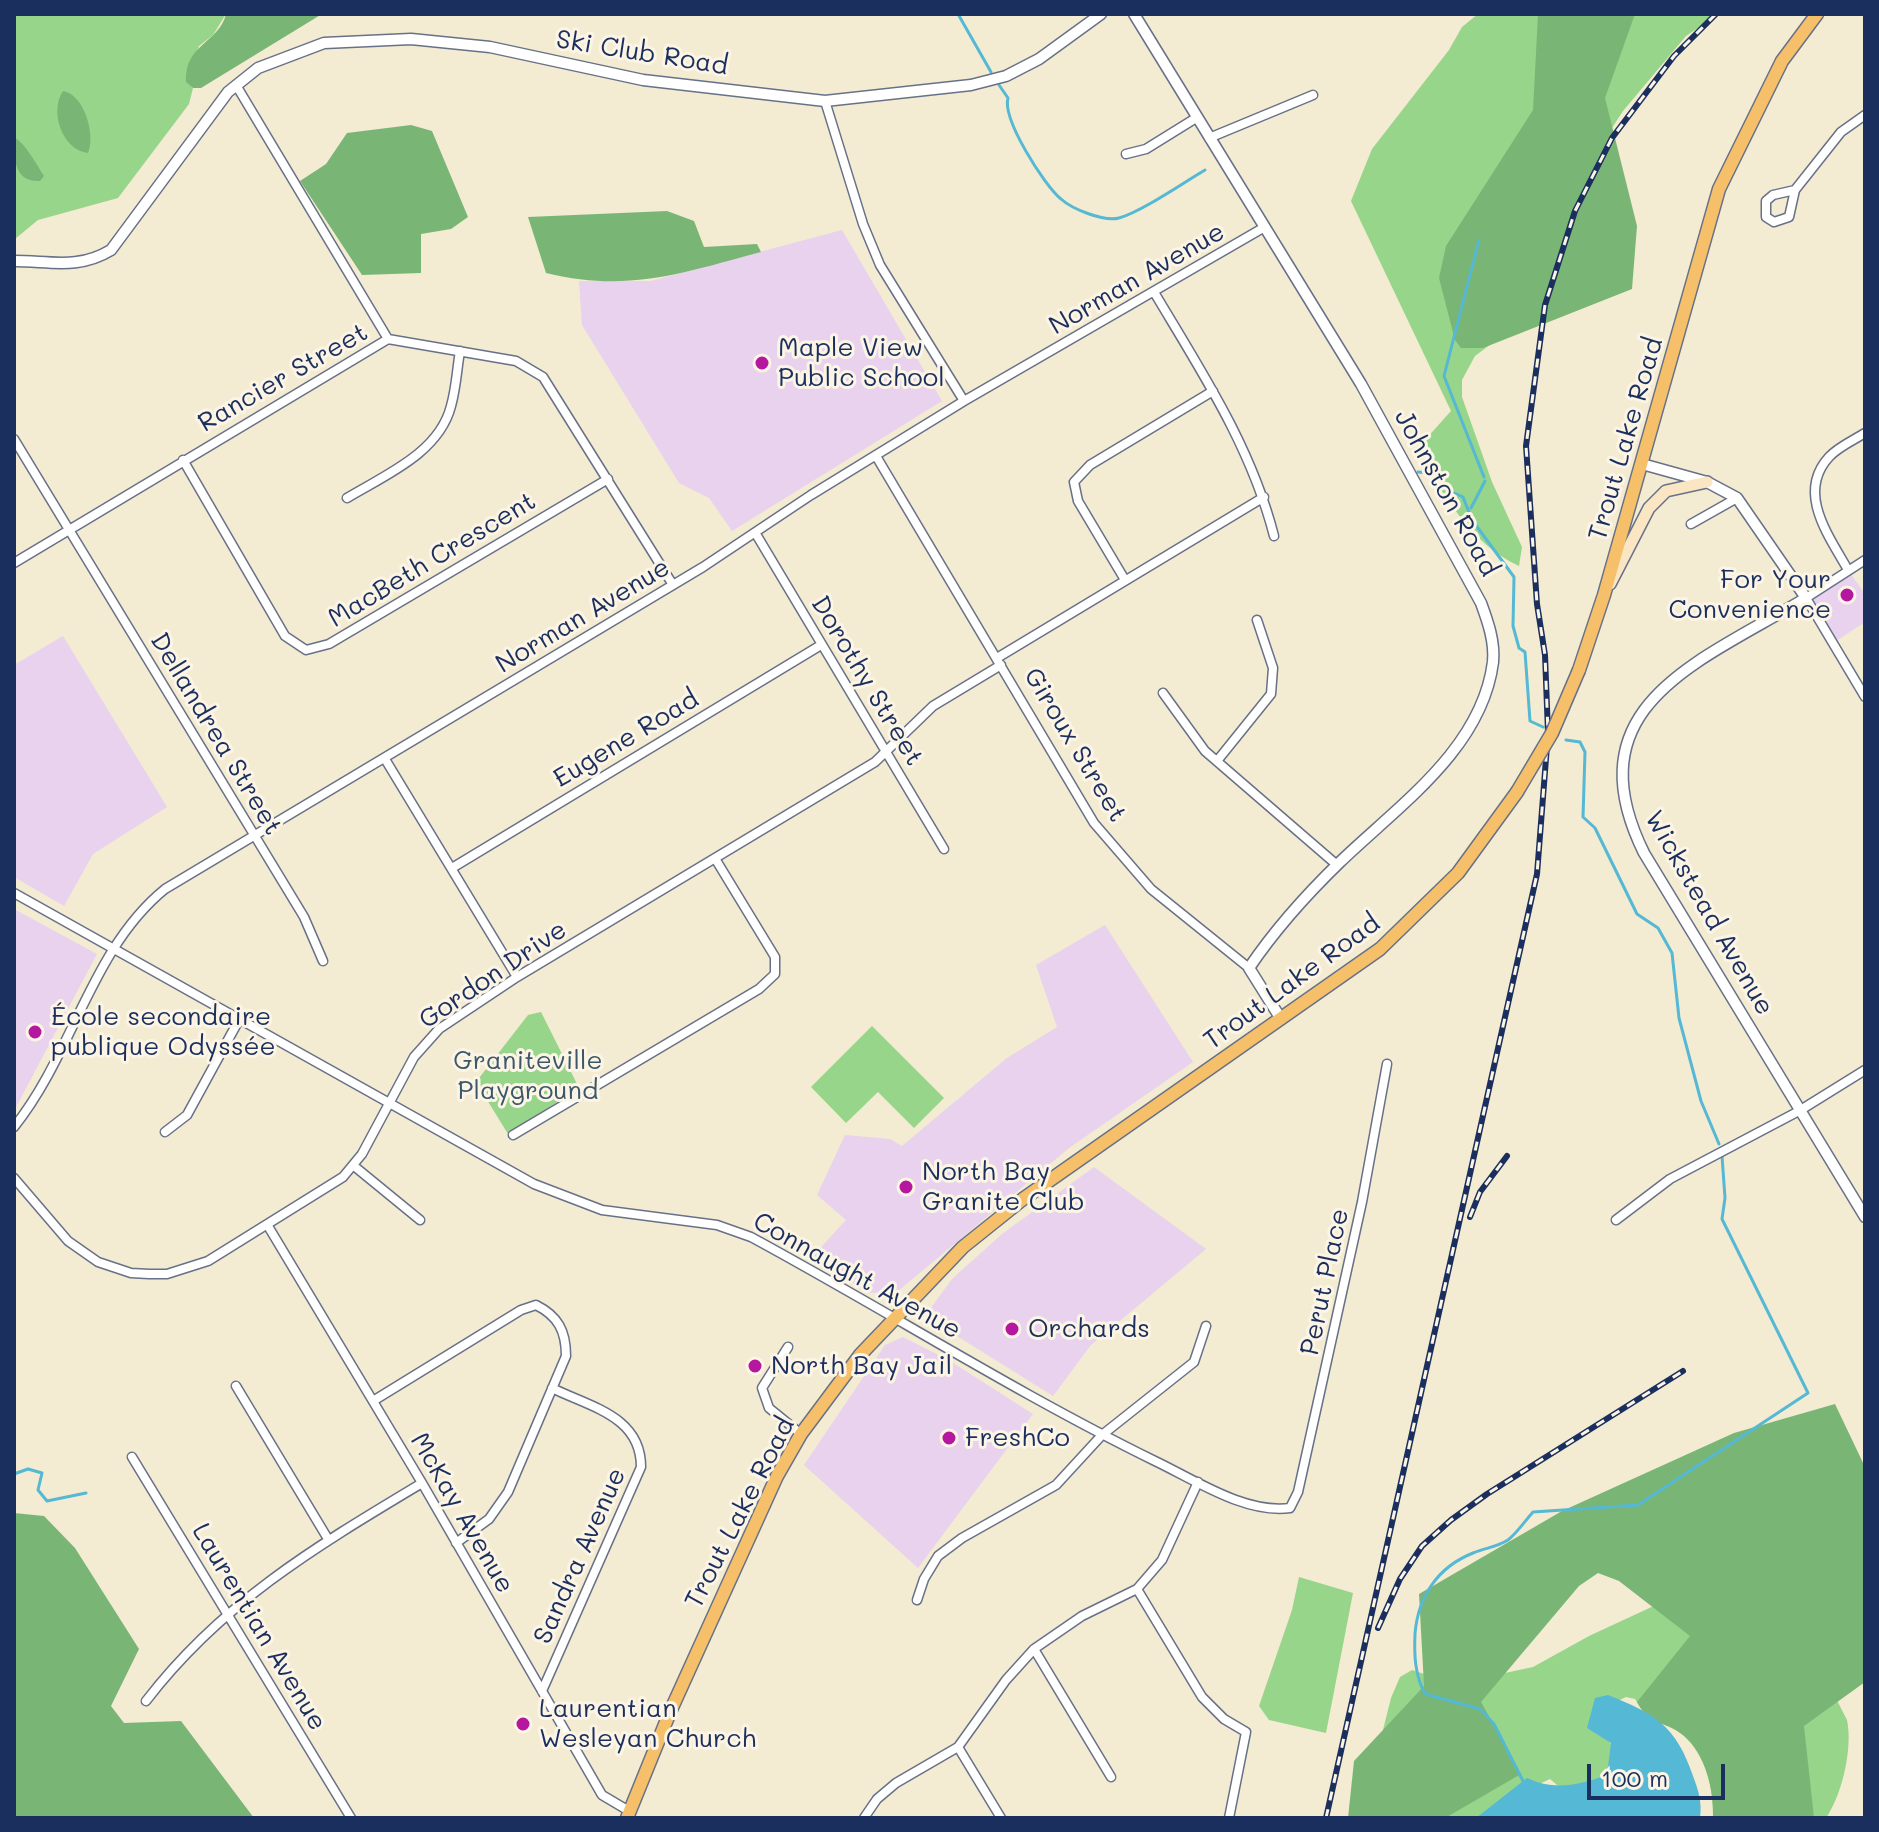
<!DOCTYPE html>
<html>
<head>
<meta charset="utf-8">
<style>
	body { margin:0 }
	#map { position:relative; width:1879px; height:1832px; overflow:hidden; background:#f3ebd2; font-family:Mali,sans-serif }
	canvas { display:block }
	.frame { position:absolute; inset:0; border:16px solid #1b2f5e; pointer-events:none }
	.scale { position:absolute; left:1587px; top:1764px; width:138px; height:36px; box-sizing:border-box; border:4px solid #1b2f5e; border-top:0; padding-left:10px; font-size:24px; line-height:28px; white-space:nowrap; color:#1b2f5e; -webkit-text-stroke:6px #fcf5e5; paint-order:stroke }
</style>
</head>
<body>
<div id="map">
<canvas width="1879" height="1832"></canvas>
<div class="frame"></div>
<div class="scale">100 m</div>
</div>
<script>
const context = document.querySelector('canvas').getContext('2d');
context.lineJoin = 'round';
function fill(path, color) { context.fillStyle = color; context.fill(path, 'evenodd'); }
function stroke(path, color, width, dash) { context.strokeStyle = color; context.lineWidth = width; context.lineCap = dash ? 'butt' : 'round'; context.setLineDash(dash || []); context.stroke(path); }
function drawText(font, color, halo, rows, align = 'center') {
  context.font = font + ' Mali,sans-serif'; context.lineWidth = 6; context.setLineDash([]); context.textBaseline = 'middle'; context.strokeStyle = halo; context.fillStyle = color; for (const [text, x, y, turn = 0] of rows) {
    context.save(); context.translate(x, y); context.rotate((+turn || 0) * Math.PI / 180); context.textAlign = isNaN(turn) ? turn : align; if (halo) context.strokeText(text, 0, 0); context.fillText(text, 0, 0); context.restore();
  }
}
fill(new Path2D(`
	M842,230L942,401L732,531L709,498L679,483L582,325L579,281H651Z
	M1848,570L1865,594V622L1833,643L1806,598Z
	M63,636L167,807L93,854L64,906L14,877V665Z
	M14,909L97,954L14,1111Z
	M1105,925L1193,1062L1069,1148L897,1292L867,1293L813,1256L846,1220L817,1195L845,1135L890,1139L902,1146L1007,1058L1057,1027L1036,965Z
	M1094,1167L1206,1249L1091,1345L1053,1396L925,1316L952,1279L1002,1234Z
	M903,1337L950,1361L1033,1414L918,1568L804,1465L885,1345Z`), '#e8d2ee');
fill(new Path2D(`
	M14,14H226L213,35L199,46L187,82L193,88L189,104L118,198L38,220L15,239Z
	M1478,14H1719L1686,36L1623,111L1556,214L1495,341L1475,356L1462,380V397L1492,482L1522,547L1519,566C1470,543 1445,496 1416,450L1451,411L1351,201L1372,149L1449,50L1462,27Z
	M541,1012L579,1088L508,1134L476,1082L528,1015Z
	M872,1026L944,1098L914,1128L878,1092L846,1123L811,1087Z
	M1299,1577L1353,1593L1326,1733L1269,1720L1259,1706L1292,1610Z
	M1686,1591L1795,1618L1847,1720C1853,1748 1842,1795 1826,1818H1713C1714,1790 1706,1756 1684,1736C1664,1718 1652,1730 1635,1699L1626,1697L1607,1706L1609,1740L1618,1759L1603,1785L1563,1790L1550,1779L1531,1788L1512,1818H1361L1391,1698L1400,1677L1412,1670L1446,1681L1472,1680L1533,1667L1589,1636Z`), '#97d58a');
fill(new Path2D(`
	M226,14H322L201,88H193L186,82C184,44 219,43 226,14Z
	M1538,14H1635L1605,98L1637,226L1632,289L1483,348H1461L1455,340L1439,278L1446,246L1533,110Z
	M63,91C84,94 96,135 88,153C62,150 49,111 63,91Z
	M411,125L432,131L468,217L451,229L421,234V273L362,275L300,181L326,164L347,133Z
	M14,137C26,144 36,164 44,176L40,181C13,182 14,157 14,137Z
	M667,211L694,221L704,247L757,244L761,252C682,273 628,293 546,273L528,217Z
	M1835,1404L1865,1467V1682L1804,1726L1814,1818H1713C1714,1790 1706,1754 1683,1735C1664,1720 1650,1727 1637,1702L1690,1636L1619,1581L1598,1573L1579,1586L1481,1702L1521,1774L1445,1818H1348L1354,1761L1424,1686L1419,1594L1562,1511L1734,1433Z
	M14,1513L44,1516L75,1548L139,1649L111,1706L124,1723L181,1721L254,1818H14Z`), '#79b676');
fill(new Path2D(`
	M1608,1695C1656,1714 1676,1726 1693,1776C1699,1792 1702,1802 1700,1818H1476L1527,1778C1555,1791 1578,1785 1607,1775L1611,1743L1587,1728L1595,1698Z`), '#55b8d4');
stroke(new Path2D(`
	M958,14L991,72
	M999,85L1008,98C1002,119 1044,185 1061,199C1072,209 1104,222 1119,218C1141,212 1183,183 1205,170
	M1479,240L1444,376L1484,477
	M1418,472L1438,474L1450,491L1463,497L1472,520L1514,577L1513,626L1519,648L1525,652L1530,721L1543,727
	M1471,508L1485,481
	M1566,740L1580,742L1585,752L1583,817L1595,828L1637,914L1658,928L1672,953L1679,1018L1701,1101L1719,1144
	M14,1474L28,1469L42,1473L38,1490L47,1501L86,1493
	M1523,1781L1494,1724L1480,1709L1425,1694C1415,1675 1414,1656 1415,1634C1418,1596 1438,1567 1473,1553C1485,1548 1497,1547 1508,1540C1517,1533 1525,1521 1533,1512L1638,1505L1808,1393L1722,1219L1725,1198L1722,1156`), '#55b8d4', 3);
const minor = new Path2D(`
	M236,85L388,339
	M825,101L863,224L880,265L964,401
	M1209,138L1313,95
	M1126,154L1146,149L1196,118
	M1795,190L1773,195L1766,201V217L1774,222L1789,217L1795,190L1841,132L1865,115
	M1154,292C1201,371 1251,446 1274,536
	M14,439L304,917L323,961
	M876,456L1094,823L1151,889L1249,968
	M183,460L285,636L306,650L329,644L608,479
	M347,498C385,475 439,453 451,406C456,389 457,369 460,351
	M1691,524L1737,498
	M756,534L944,849
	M1865,560L1806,598L1865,697
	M14,563L388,339L516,361L543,377L673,585
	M1848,570C1829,536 1796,493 1829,457C1838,447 1854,440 1865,433
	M1125,580L1078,501L1074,482L1090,465L1213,391
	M997,658L1264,497
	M1163,693L1205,751L1337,865
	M385,759L517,977
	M1217,761L1271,694L1273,668L1257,620
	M452,868L821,645
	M14,893L534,1184L602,1210L717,1225L751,1237C886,1310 1016,1393 1155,1461C1195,1480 1245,1514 1290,1508L1298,1492L1362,1202L1387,1064
	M14,1127C73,1054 91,949 165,889L703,567L811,495L964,401L1263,228
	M165,1132L187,1115L240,1018
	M513,1135L759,989L775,974V957L716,860
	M354,1166L420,1220
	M14,1178L68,1241L98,1262L131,1273L149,1274H167L208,1261L343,1177L362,1154L414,1057L439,1029L517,977L875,762L933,706L1001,665
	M1616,1220L1670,1179L1799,1111L1865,1070
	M268,1226L422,1483L602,1795L629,1811
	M788,1347L762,1388L769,1408L801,1434
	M236,1386L328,1539
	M373,1401L521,1310L536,1305C558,1316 566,1331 566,1356L508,1492L489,1519L456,1543
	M132,1457L351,1818
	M1137,1589L1202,1697L1224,1719L1246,1732L1229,1818
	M917,1600L924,1579L938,1556L962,1538L1056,1485L1102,1435L1194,1362L1206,1326
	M1034,1649L1111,1777
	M542,1691L641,1467C641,1416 590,1407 552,1388
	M146,1701C222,1602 317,1546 422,1483
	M958,1747L1001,1818
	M864,1818L877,1799L896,1783L958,1747L1006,1680L1034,1649L1082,1616L1137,1589L1162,1560L1198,1482`);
const tertiary = new Path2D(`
	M1134,14L1361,384L1481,603C1488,622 1495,642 1493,662C1482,749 1398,806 1340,862C1308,893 1274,931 1249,968L1281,1019
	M14,261C50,261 78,270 111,250L228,92L258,68L324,43L411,39L490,47L643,80L825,101L971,85L1006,76L1039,59L1101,14
	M1642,464L1707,482L1737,498L1806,598C1700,662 1571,705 1644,853L1865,1217`);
const secondary = new Path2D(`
	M1610,584L1649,508L1666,491L1707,482`);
const primary = new Path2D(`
	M1579,670L1604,595L1719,189L1782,61L1817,14
	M627,1818L670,1712L777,1476L801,1434L860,1355L963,1247L1023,1199L1380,949L1458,873L1517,792`);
stroke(minor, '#677187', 11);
stroke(tertiary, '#677187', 13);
stroke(secondary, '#677187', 14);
stroke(primary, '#677187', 15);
stroke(minor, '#fff', 8);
stroke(tertiary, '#fff', 10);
stroke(secondary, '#fbe6c4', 11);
stroke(primary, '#f6c06b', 12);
const rail = new Path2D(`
	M1470,1217L1480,1192L1507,1156
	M1378,1628L1400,1579L1422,1546L1451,1520L1487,1494L1683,1371
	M1326,1818L1537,874L1548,733L1545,655L1537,604L1526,446L1545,305L1575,211L1612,138L1674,56L1716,14`);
stroke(rail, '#1b2f5e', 6);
stroke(rail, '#fcf5e5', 3, [9]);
const primaryBridge = new Path2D(`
	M1517,792L1552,733L1579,670`);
stroke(primaryBridge, '#677187', 15, []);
stroke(primaryBridge, '#f6c06b', 12);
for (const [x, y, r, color] of [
	[762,363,8,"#b5179e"],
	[1847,595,8,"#b5179e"],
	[35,1032,8,"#b5179e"],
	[906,1187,8,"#b5179e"],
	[1012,1329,8,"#b5179e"],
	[755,1366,8,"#b5179e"],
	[949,1438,8,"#b5179e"],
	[523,1724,8,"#b5179e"]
]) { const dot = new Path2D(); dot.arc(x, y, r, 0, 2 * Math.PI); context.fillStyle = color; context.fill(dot); stroke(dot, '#fcf5e5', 3); }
drawText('26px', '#1b2f5e', '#fcf5e5', [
	["Ski Club Road",642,53,9],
	["Norman Avenue",1137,279,-30],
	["Rancier Street",283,378,-30],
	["Trout Lake Road",1626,439,-74],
	["Johnston Road",1446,493,61],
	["MacBeth Crescent",432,560,-31],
	["Norman Avenue",583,616,-31],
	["Dorothy Street",867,681,59],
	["Dellandrea Street",216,734,59],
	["Eugene Road",626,739,-31],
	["Giroux Street",1075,745,59],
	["Wickstead Avenue",1709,913,60],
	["Gordon Drive",493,975,-34],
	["Trout Lake Road",1292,982,-36],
	["Connaught Avenue",857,1276,29],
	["Perut Place",1325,1282,-78],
	["McKay Avenue",462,1513,60],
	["Trout Lake Road",740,1513,-63],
	["Sandra Avenue",580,1556,-66],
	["Laurentian Avenue",259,1627,59]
]);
drawText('26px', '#1b2f5e', '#fcf5e5', [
	["Maple View",778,348],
	["Public School",778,378],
	["For Your",1831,580,"right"],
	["Convenience",1831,610,"right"],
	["École secondaire",51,1017],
	["publique Odyssée",51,1047],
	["North Bay",922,1172],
	["Granite Club",922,1202],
	["Orchards",1028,1329],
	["North Bay Jail",771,1366],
	["FreshCo",965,1438],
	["Laurentian",539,1709],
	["Wesleyan Church",539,1739]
], 'left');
drawText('26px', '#3a5869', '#fcf5e5', [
	["Graniteville",528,1061],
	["Playground",528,1091]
]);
</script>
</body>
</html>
